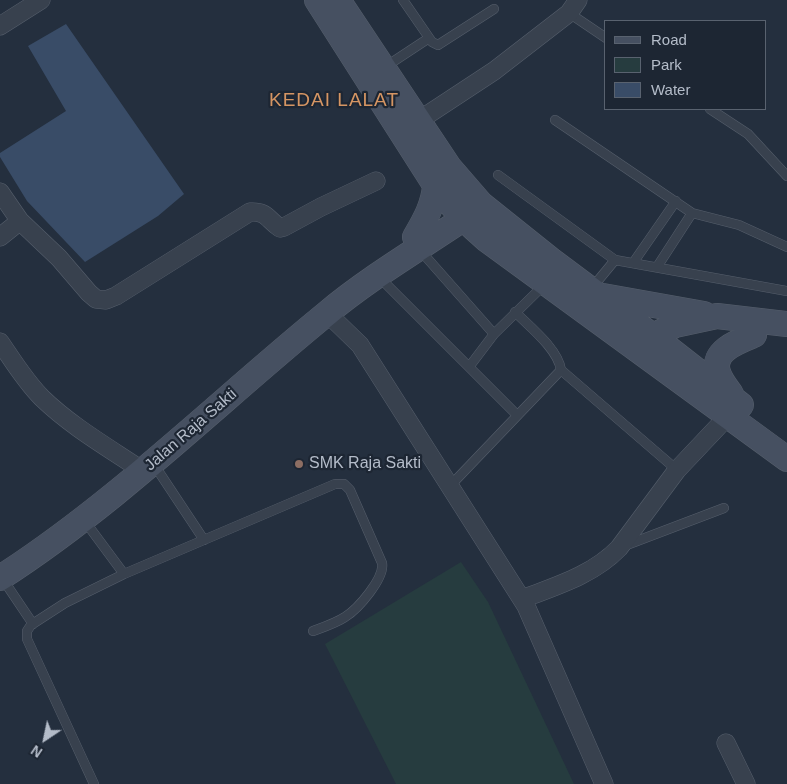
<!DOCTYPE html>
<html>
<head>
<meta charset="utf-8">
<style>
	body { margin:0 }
	#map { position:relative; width:787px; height:784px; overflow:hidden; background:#242f3e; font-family:Helvetica,sans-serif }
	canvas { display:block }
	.legend { position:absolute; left:604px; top:20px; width:162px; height:90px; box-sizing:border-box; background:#1d2633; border:1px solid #59626f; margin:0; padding:6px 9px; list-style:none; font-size:15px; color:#b4bcc9 }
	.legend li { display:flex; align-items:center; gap:10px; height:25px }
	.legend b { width:25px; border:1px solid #59626f }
	.north { position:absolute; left:20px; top:714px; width:50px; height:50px; -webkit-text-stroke:4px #1d2633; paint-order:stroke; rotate:214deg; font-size:14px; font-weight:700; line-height:20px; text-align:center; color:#b4bcc9 }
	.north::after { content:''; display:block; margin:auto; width:18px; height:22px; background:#b4bcc9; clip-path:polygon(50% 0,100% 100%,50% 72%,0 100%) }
</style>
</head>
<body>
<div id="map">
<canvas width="787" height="784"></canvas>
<ul class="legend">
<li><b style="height:6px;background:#465061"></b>Road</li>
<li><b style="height:14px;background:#263c3f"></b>Park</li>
<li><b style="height:14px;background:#394c67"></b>Water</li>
</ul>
<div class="north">N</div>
</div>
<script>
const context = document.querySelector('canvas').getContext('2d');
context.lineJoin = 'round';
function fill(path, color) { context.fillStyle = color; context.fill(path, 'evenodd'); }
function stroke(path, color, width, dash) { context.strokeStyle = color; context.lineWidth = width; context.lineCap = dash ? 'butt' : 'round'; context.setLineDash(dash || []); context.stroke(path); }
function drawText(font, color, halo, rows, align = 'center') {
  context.font = font + ' Helvetica,sans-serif'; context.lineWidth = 4.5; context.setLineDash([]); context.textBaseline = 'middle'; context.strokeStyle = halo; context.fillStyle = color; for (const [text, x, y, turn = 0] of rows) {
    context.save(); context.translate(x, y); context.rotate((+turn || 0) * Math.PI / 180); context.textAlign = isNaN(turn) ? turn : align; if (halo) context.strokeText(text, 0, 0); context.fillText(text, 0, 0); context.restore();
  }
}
fill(new Path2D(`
	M461,562L488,602L574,784H396L325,644Z`), '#263c3f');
fill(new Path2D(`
	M66,24L184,194L158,216L85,262L27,201L0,157V153L66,111L28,46Z`), '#394c67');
const lane = new Path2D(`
	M403,0L432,42L438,45L494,9
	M569,13L606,38
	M385,67L429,38
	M710,109L748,134L787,176
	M555,120L692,213L739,225L787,247
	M498,175L615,260L787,291
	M419,249L494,334L469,367
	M633,263L676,201
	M657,267L692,213
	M379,277L517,415
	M591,289L615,260
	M515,312C530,327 558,349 561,370
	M494,334L545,284
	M153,463L204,540
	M450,486L561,370L677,470
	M84,520L124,574
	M624,546L724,508
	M2,578L33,624
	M94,784L27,639V631L31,625L65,603L124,574L335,484H344L350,490L382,563C385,578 358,609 345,617C336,623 324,627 313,631`);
const street = new Path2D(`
	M0,26L41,0
	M418,121L494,71L569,13L578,0
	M0,192L20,221L59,258L89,293L96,299L106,300L116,296L250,212C267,211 267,219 280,228L284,227L321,207L376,181
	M0,237L20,221
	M327,313L360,345L526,606L604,784
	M0,342C13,361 25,381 42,398C72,427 109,448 143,471
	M522,599C556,586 593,575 619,548L677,470L728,416
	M726,743L746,784`);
const secondary = new Path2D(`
	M317,0L435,185C451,206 467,223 487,240L787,459
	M338,0L449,167L481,204L551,260L654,337L741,405
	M415,237C425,220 434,204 435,185
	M603,296L704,314
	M646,349L661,332L675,325L717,316L787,324
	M731,394C726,387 720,380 718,372C711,351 739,341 754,335
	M0,578C118,502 218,402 326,314C369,278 417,250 463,219L475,209`);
stroke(lane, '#565f6c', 10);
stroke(street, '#565f6c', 19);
stroke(secondary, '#565f6c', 26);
stroke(lane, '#38414e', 9);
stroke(street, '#38414e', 18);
stroke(secondary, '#465061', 25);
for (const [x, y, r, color] of [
	[299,464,5,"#8d6e63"]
]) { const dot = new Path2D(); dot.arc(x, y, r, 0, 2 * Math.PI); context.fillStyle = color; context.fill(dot); stroke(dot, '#1d2633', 2); }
drawText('16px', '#b4bcc9', '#1d2633', [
	["Jalan Raja Sakti",191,430,-41]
]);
drawText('16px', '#b4bcc9', '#1d2633', [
	["SMK Raja Sakti",309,464]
], 'left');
context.letterSpacing = '1px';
drawText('19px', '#d59563', '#1d2633', [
	["KEDAI LALAT",334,101]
]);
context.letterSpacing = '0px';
</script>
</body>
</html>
